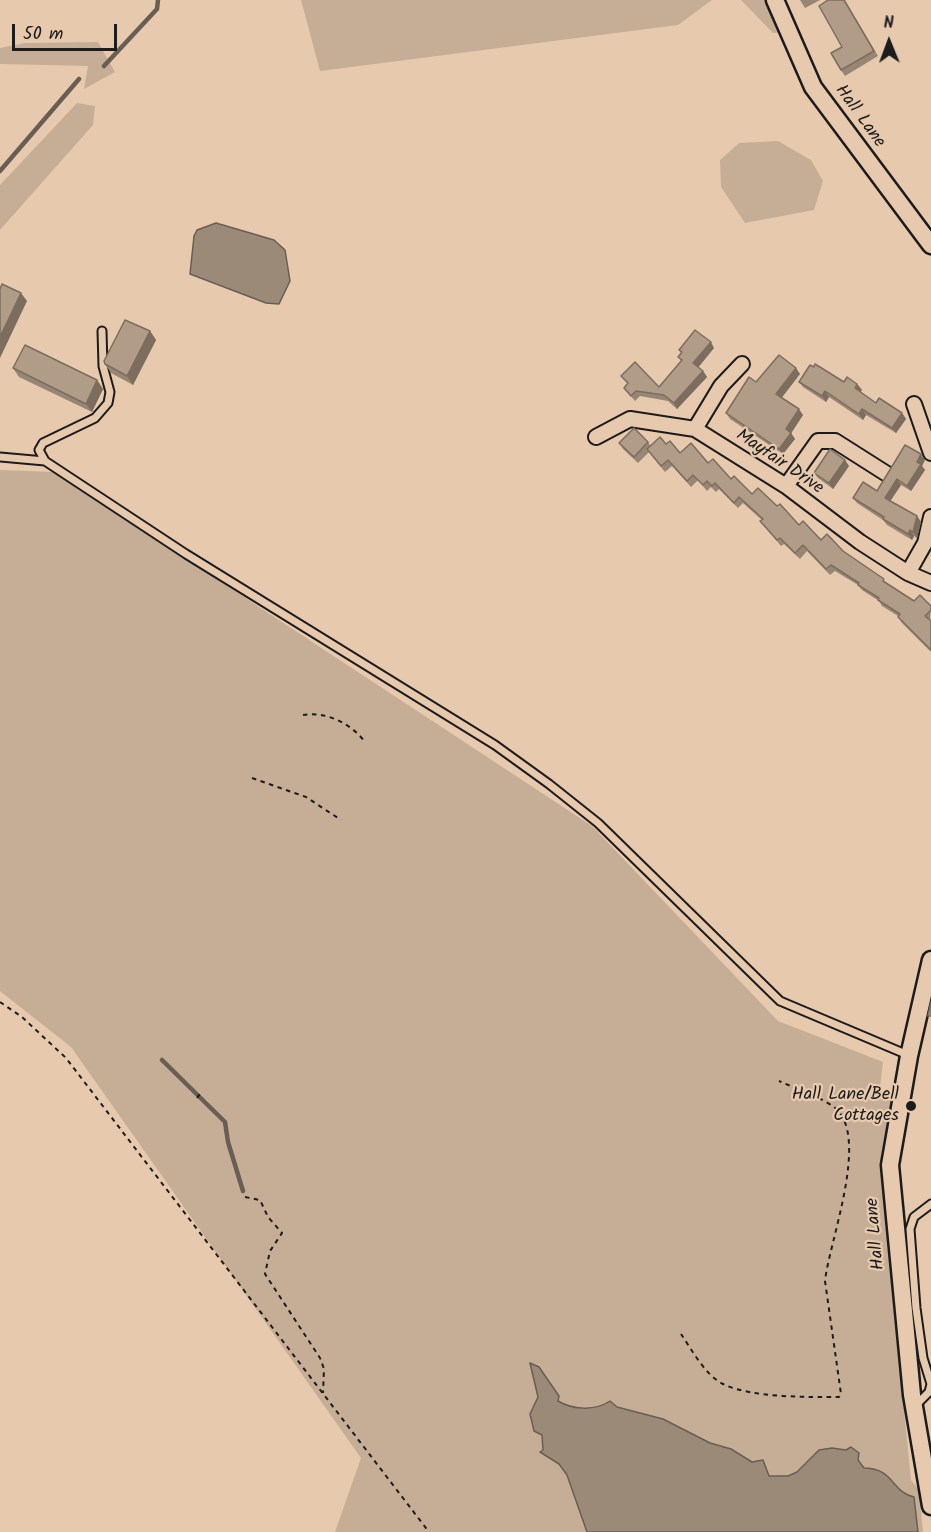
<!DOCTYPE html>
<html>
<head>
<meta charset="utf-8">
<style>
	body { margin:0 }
	#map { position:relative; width:931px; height:1532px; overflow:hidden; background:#e7caae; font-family:Kalam,sans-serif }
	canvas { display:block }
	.north { position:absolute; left:859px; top:12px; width:60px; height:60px; -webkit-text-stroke:4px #e7caae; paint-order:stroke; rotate:359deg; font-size:16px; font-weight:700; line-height:24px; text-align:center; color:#1c1c1c }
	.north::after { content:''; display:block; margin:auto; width:21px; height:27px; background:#1c1c1c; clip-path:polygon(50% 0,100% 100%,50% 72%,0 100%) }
	.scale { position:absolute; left:12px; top:24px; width:105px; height:27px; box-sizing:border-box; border:3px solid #1c1c1c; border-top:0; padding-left:8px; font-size:18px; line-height:21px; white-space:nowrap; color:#1c1c1c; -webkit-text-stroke:4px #e7caae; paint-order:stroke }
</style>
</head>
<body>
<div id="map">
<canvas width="931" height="1532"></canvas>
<div class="north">N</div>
<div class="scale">50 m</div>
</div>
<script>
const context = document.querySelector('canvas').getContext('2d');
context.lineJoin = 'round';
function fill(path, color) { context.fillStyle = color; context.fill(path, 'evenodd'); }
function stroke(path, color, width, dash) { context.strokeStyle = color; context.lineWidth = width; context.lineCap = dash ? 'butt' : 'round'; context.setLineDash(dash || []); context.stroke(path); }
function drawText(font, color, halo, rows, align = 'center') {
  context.font = font + ' Kalam,sans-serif'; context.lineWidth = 4.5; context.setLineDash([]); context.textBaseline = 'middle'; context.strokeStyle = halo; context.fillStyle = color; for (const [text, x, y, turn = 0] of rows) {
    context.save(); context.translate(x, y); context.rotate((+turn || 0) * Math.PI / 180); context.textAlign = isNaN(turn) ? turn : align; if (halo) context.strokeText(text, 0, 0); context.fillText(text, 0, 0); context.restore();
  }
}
fill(new Path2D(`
	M301,0H712L678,25L320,71Z
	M741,0H767L780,32L773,33Z
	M98,42L115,72L84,89L88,66L0,64V48L25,43Z
	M77,103L95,106L93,125L0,230V185Z
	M778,141L811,160L823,181L814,210L745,223L721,187L720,160L739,143Z
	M0,470L54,472L592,826L778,1021L883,1062L879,1096L893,1098L881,1154L882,1187L911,1480L919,1490L923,1532H335L361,1458L71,1047L0,991Z`), '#c6ae96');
const water = new Path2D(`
	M216,223L274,240L285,250L290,281L279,304L266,303L190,274L194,236L197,230Z
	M530,1363L539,1367L559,1396L558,1401C573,1410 595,1411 610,1401L617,1407L663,1419L710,1443L731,1449L752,1462L763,1460L769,1476H788L797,1472L819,1450L832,1448L846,1450L851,1447L859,1453L858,1460L864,1468C894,1468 891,1492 914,1497L918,1532H587L567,1475L559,1464L540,1452L543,1450L542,1435L534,1431L530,1414L538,1397Z`);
fill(water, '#9c8a78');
stroke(water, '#695e53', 1.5);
stroke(new Path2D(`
	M104,66L157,9L158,0
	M0,171L79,79
	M162,1060L225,1122L228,1142L243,1191`), '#695e53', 4.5);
const service = new Path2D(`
	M102,331L103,366L110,392L108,403L95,418L43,443L39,450L45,461L186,554L495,745L549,784L598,823L780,1001L908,1055
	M0,457L45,461
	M916,1405L929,1392L931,1384L923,1358L916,1308L910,1229L914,1217L931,1204`);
const minor = new Path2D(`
	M914,404L931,453
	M695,429L721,386L742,364
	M596,437L630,419L695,429L786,486L860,542L908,573L931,583
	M786,486L818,441H835L887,474
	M908,573L925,543L931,517`);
const tertiary = new Path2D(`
	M775,0L813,87L931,245
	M931,960L909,1056L890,1165L912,1395L931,1506`);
stroke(service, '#1c1c1c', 11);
stroke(minor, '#1c1c1c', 18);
stroke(tertiary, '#1c1c1c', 21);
stroke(new Path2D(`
	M303,715C325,711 351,723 365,742
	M252,778L306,797L341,820
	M0,1002L22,1017L66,1058L429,1532
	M197,1098L202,1091
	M245,1197L260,1200L268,1217L282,1233L270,1251L265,1274L320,1358L324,1369L323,1393
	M681,1334C692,1350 705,1375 723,1384C752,1398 807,1397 839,1397L841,1394L825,1281C829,1242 871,1135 834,1107C818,1096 797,1089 779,1081`), '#1c1c1c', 2, [4.5, 4.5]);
stroke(service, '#e7caae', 7);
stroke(minor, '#e7caae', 14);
stroke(tertiary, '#e7caae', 16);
fill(new Path2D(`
	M800,0H820L805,8Z
	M845,0L878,56L845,76L841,70Z
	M150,331L156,340L133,385L111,373L105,364Z
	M714,348L698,367L703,371L707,377L677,409L668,401L640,396L635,401L624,388L628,384L621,376L659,387L681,361L678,357L681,353L679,350Z
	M13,368L97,380L103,389L92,412L19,377Z
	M800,374L781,398L803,415L791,433L795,439L783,454L730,419L726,413L756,382Z
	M799,382H844L857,384L862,390L860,392L876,403L902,413L906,419L896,433L866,415L863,420L829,397L826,402L803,387Z
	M648,442L650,445L666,444L680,453L708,463L752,494L777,506L799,525L821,540L843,551L888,585L914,601L931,606L930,621L931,652L902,623L898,616L882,606L879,601L862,590L858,585L835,571L830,575L807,551L800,559L784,544L781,546L765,527L760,521L762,520L743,503L738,508L719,489L716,492L711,487L707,491L698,480L691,487L672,466L665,472L649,452L638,463L623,449L619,443Z
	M925,460L922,466L925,470L911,491L901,485L890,501L917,516L921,522L917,538L914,536L912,540L887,525L883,520L857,503L853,498L877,491Z
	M849,466L833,489L818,478L814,473Z`), '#988675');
fill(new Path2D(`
	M21,293L27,301L0,358V337Z
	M150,331L156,340L133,385L127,376Z
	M711,342L714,348L697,369L693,363Z
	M796,368L800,374L780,400L776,394Z
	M703,371L707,377L677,409L674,403Z
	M97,380L103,389L92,412L86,404Z
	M857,384L862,390L859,394L855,388Z
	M825,391L829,397L826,402L822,396Z
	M799,409L803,415L790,435L786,429Z
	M862,409L866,415L863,420L859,414Z
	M902,413L906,419L896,433L892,428Z
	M791,433L795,439L783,454L779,449Z
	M921,454L925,460L922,466L925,470L911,491L907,486L917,462Z
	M845,460L849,466L833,489L829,483Z
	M897,479L901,485L889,503L885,498Z
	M917,516L921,522L917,538L913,532Z
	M910,530L914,536L912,540L908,534Z`), '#7c6d5f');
const building = new Path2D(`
	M828,0H844L874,51L841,70L831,53L842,47L819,6Z
	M2,284L21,293L0,337V289Z
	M125,320L150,331L127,376L105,364L104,361Z
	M695,330L711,342L693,363L703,371L674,403L664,395L636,391L631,396L624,388L628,383L621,376L635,362L659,387L682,360L678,357L682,352L679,350Z
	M25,345L97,380L86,404L13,368Z
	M779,355L796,368L776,394L799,409L786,429L791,433L779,449L726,413L749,377L756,382Z
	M815,364L844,382L847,377L857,384L855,388L876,403L879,398L902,413L892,428L862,409L859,414L825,391L822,396L799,382L810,365L814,367Z
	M634,428L648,442L634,457L619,443Z
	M660,437L666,444L670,441L680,453L691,443L708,463L713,459L731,479L734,476L752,494L758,488L777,506L780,504L799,525L803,521L821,540L827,534L843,551L884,579L883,581L914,601L920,595L931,606V610L925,616L931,621V650L898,617L900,614L878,600L879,598L858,585L859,583L831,565L826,569L803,545L795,553L780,538L777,540L760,521L763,519L739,497L734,503L715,483L712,486L707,481L703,485L693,475L687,481L668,460L661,466L647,449Z
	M905,445L921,454L917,462L921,464L907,486L897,479L885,498L917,516L913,532L910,530L908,534L883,519L884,517L853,498L863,482L877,491Z
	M830,449L845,460L829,483L814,473Z
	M931,1002V1016H928Z`);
fill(building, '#b19c88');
stroke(building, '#7c6d5f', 1.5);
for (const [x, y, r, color] of [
	[911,1106,6,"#1c1c1c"]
]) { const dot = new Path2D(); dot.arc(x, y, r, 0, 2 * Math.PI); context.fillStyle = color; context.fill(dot); stroke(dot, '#e7caae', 2); }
drawText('18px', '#1c1c1c', '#e7caae', [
	["Hall Lane",859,117,54],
	["Mayfair Drive",779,463,34],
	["Hall Lane",877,1234,-95]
]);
drawText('18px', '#1c1c1c', '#e7caae', [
	["Hall Lane/Bell",899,1096],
	["Cottages",899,1117]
], 'right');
</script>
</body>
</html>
